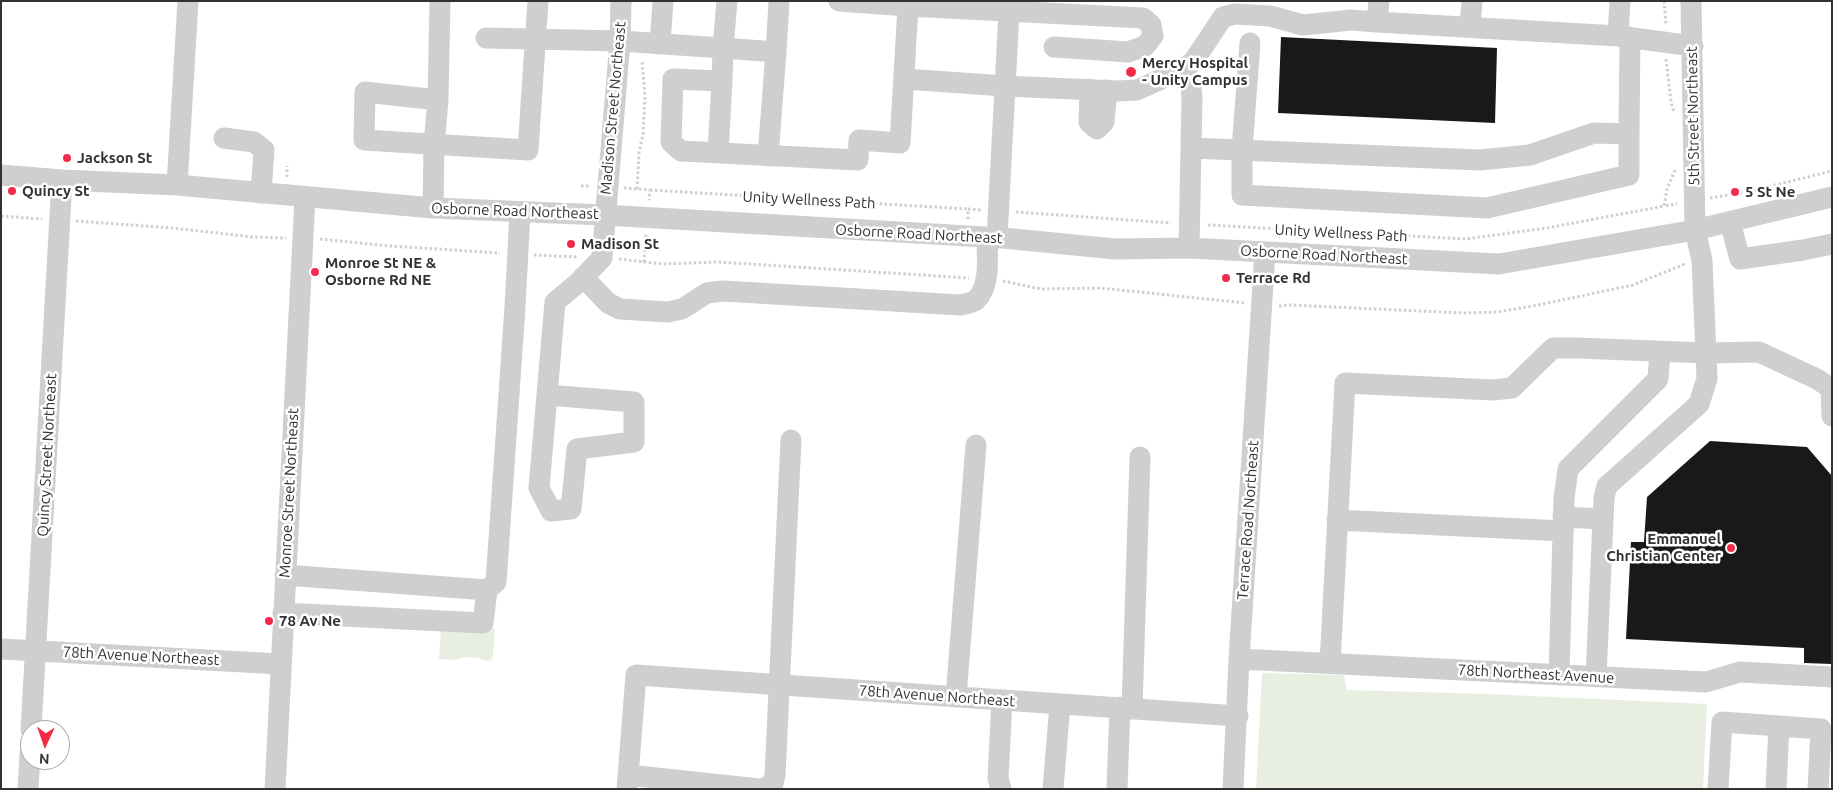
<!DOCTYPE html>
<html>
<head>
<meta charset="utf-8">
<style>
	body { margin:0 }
	#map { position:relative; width:1833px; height:790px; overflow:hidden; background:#fff; font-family:Ubuntu,sans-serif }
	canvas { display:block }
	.frame { position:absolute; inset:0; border:2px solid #323232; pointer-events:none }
	.north { position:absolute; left:20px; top:720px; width:50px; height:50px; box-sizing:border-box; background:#fff; border:1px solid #adadad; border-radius:50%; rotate:183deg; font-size:14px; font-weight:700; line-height:20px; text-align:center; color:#323232 }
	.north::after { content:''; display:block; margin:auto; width:18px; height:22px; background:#f32b48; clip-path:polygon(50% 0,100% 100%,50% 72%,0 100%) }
</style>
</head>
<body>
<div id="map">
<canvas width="1833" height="790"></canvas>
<div class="frame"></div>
<div class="north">N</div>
</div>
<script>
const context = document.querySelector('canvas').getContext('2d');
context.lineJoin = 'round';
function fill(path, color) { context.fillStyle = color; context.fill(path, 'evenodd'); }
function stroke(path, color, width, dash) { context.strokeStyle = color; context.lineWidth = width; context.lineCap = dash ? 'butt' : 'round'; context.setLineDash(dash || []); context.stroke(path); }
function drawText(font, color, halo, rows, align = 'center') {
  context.font = font + ' Ubuntu,sans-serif'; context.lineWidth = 5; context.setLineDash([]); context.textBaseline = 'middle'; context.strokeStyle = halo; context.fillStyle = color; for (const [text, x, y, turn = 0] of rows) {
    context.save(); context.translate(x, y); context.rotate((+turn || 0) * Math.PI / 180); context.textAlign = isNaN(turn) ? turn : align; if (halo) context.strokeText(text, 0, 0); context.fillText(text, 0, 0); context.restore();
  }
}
fill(new Path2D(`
	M441,626L495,629L493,655L491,660L486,661L478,658L464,657L456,660L439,659Z
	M1262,673L1344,675L1347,690L1488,694L1707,704L1703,789H1256Z`), '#e9efe0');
fill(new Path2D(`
	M1281,37L1497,48L1495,123L1278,113Z
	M1710,441L1807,447L1832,476V664L1804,663V648L1626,639L1631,542H1644L1647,497Z`), '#191919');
stroke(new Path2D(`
	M1664,1L1666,25
	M1666,59L1671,102L1674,112
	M1675,170L1667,189L1664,206L1677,204
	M287,177V166
	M581,186H590
	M624,188L650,190L649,200
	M637,189L639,153L643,134L645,97L642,60
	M650,190L968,209
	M1710,198L1747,192L1832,171
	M1016,212L1171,223
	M1,216L42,219
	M968,219V209L981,210
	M76,221L172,228L253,237L286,238
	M1208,225L1465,239L1547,228L1664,206
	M320,239L391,246L500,253
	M534,255L578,257
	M619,259L663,264L718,262L969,278
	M644,262L646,234
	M1003,281L1041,289L1101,288L1245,303
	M1279,306L1289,305L1464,313L1497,312L1538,305L1633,285L1685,264`), '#cfcfcf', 3, [2.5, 2.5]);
stroke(new Path2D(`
	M779,1L776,52L723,48L722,81L673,79L671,142L681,151L858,160L859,140L900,143L908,6L839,1
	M909,1L908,6L1143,18L1151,25L1153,36L1145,46L1128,52L1054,47
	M1377,22L1379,1
	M1470,27L1472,1
	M1618,36L1620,1
	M486,38L620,41L723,48L727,1
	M1250,43L1242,150V195L1487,208L1629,175V134
	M660,44L663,1
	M1181,70L1191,87L1192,97L1189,248
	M904,79L1005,86L1118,91L1137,90L1181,70L1193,62L1223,17L1235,14L1270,16L1303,25L1351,20L1377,22L1618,36L1693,46
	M1090,89L1089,122L1097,129L1104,122L1107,90
	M438,100L365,92L364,140L528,150L538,1
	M224,138L254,142L264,150L261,193
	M1191,148L1480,160L1530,155L1594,133L1629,134L1630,37
	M718,153L722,81
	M768,156L776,52
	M1,175L62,180L177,185L433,208L604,215L1003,238L1115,249L1189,248L1499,264L1695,230L1832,197
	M177,185L188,1
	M433,208L434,145L438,100L440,1
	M1730,222L1740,259L1803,250L1832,244
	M997,238L1009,12L1015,1
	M583,277L608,303L620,309L668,312L682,309L707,293L723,291L960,305C965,304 972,303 976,300C991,286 987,256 987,238
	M1831,388L1832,416
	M547,395L634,402V442L577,449L571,509L551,511L539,488L555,302L579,282L602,258L620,41L621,1
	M1563,517L1603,519L1604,497L1607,486L1699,404L1707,379L1702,260L1695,230L1691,1
	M1337,520L1563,531
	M285,575L487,590
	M283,613L483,623L487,590L496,582L515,307L520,212
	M1,649L281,664
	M1239,659L1706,682L1740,672L1832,677
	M1330,663L1345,383L1493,390L1512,388L1553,348H1577L1706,353L1759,352L1817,379L1832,389
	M1559,675L1564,498L1568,469L1658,379L1660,352
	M1596,677L1603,519
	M956,697L976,445
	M1132,709L1140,457
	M31,730L62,180
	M628,775L759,789
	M28,789L30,754
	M275,789L305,197
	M627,789L636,675L1238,716
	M762,789L773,784L775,775L791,440
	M1001,789L998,778L1002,700
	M1053,789L1060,704
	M1117,789L1120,707
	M1233,789L1239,659L1265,252
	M1718,789L1722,722L1821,729L1818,789
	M1776,789L1779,726`), '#cfcfcf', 21);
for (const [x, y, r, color] of [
	[1131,72,6,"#f32b48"],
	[67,158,5,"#f32b48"],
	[12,191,5,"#f32b48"],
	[1735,192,5,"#f32b48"],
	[571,244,5,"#f32b48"],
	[315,272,5,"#f32b48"],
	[1226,278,5,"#f32b48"],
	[1731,548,5,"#f32b48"],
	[269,621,5,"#f32b48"]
]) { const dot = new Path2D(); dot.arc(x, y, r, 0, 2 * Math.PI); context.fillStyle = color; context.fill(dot); stroke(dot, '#fff', 2); }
drawText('bold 15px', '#323232', '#fff', [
	["Mercy Hospital",1142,63],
	["- Unity Campus",1142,80],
	["Jackson St",77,158],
	["Quincy St",22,191],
	["5 St Ne",1745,192],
	["Madison St",581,244],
	["Monroe St NE &",325,263],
	["Osborne Rd NE",325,280],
	["Terrace Rd",1236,278],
	["Emmanuel",1721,539,"right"],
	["Christian Center",1721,556,"right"],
	["78 Av Ne",279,621]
], 'left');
drawText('15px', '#323232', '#fff', [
	["Madison Street Northeast",613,108,-85],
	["5th Street Northeast",1693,116,-91],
	["Unity Wellness Path",809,200,3],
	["Osborne Road Northeast",515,211,2],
	["Unity Wellness Path",1341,233,3],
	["Osborne Road Northeast",919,234,3],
	["Osborne Road Northeast",1324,255,3],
	["Quincy Street Northeast",47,455,-87],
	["Monroe Street Northeast",289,493,-87],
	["Terrace Road Northeast",1248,520,-86],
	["78th Avenue Northeast",141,656,3],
	["78th Northeast Avenue",1536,674,3],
	["78th Avenue Northeast",937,696,4]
]);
</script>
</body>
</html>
